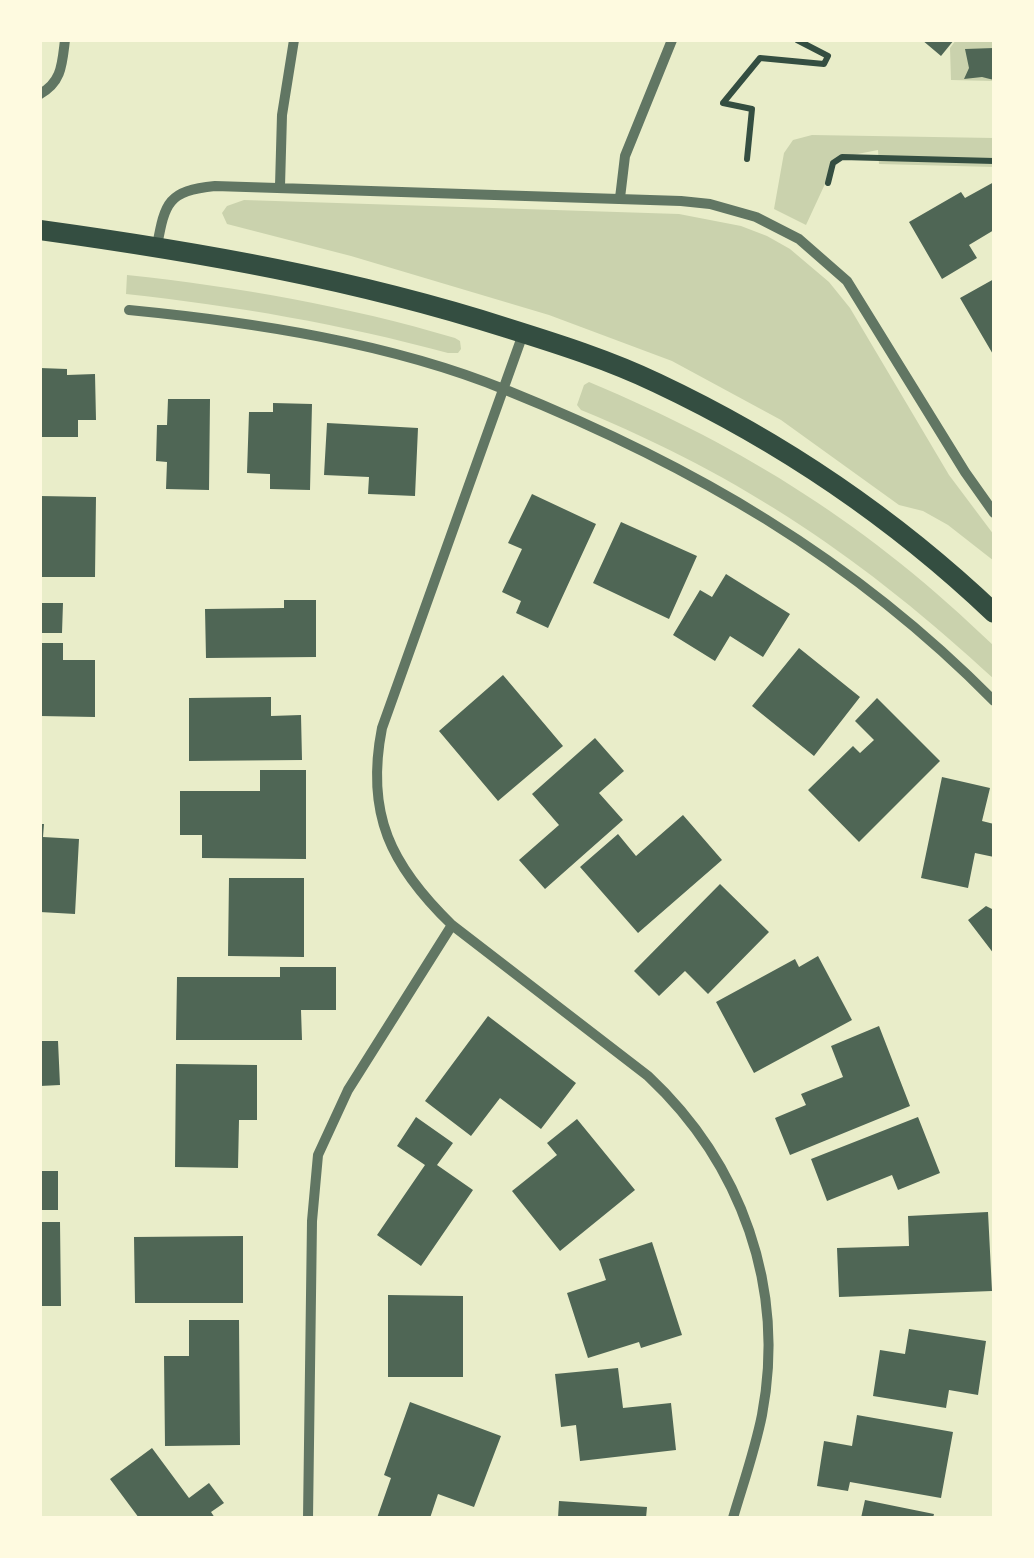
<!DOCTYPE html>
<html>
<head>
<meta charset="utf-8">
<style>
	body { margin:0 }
	#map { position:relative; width:1034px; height:1558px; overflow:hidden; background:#e9edc9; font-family:Manrope,sans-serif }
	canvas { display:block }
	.frame { position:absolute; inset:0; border:42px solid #fefae0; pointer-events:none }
</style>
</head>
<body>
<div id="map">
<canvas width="1034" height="1558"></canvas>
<div class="frame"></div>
</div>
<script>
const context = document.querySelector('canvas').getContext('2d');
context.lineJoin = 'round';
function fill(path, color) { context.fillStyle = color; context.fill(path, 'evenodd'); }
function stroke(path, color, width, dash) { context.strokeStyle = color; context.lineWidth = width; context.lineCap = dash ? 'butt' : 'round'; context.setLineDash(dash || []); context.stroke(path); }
fill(new Path2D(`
	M956,40H994V81L951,80L950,48Z
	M812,135L994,138V167L879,164L878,150L837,158L806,225L774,209L784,153L793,140Z
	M244,200L679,214L741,226L767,236L790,249L829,282L850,308L949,475L994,535V561L948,525L923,511L899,505L781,420L672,361L549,315L351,256L227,224L222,213L227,206Z
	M127,275C239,287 347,306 455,338L460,341L461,349L458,353H448C341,324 236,306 126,294Z
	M589,382C747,448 871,527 994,646V679C865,560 744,477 581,410L577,405L584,385Z`), '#cad2ad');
fill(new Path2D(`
	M922,40H954L941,56Z
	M994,48V80L982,77L964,79L969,68L965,49Z
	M994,182V230L969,245L977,258L942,279L909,222L961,192L965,198Z
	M994,279V356L960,298Z
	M40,368L67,369V375L95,374L96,420H78V437H40Z
	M168,399H210L209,490L166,489L167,462L156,461L157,425H167Z
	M273,403L312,404L310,490L270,489V474L247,473L249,412H273Z
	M327,423L418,428L415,496L368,494L369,477L324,475Z
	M532,494L596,524L548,628L516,613L521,601L502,592L522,549L508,543Z
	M40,496L96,497L95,577H40Z
	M621,522L697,556L669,619L593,583Z
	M726,574L790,614L763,657L730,636L715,661L673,635L700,590L712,597Z
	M284,600H316V657L206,658L205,609L284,608Z
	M40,603H63L62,633H40Z
	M40,643H63V660H95V717L40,716Z
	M799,648L860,697L814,756L752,706Z
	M503,675L563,746L498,801L439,731Z
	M271,697V716L301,715L302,760L189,761V698Z
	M877,698L940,761L859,842L808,790L853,746L860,753L874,740L855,721Z
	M595,738L624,771L599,793L623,820L545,889L519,860L559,825L532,794Z
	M260,770H306V859L202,858V835H180V791H260Z
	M942,777L990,788L982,821L994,824V857L975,853L968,888L921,878Z
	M683,815L722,860L638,933L580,867L618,834L636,856Z
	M40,824H44L43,837L79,839L75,914L40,912Z
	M229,878H304V957L228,956Z
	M720,884L769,932L708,994L685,971L659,996L634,971Z
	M986,906L994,910V954L968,920Z
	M818,956L852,1020L754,1073L716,1002L795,959L799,967Z
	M280,967H336V1010H301L302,1040H176L177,977H280Z
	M488,1016L576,1083L541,1129L500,1098L471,1136L425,1101Z
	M879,1026L910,1106L790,1155L775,1118L806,1105L801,1094L843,1077L831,1046Z
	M40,1041H58L60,1085L40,1086Z
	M176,1064L257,1065V1120H239L238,1168L175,1167Z
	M416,1117L453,1143L437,1165L473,1190L421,1266L377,1235L425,1165L397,1146Z
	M918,1117L940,1173L898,1190L892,1175L827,1201L811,1159Z
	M577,1119L635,1190L560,1251L512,1191L557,1155L547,1143Z
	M40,1171H58V1210H40Z
	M988,1212L992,1291L839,1297L837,1248L909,1246L908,1216Z
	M40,1222H60L61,1306H40Z
	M243,1236V1303H135L134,1237Z
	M652,1242L682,1335L641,1348L639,1342L588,1358L567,1293L606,1280L599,1259Z
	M388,1295L463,1296V1377H388Z
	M189,1320H239L240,1445L165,1446L164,1356H189Z
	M909,1329L986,1341L978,1395L949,1390L946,1408L873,1396L880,1350L905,1354Z
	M618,1368L623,1408L671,1403L676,1450L580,1461L576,1425L561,1427L555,1374Z
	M410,1402L501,1436L474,1507L438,1494L430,1518H377L391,1478L384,1475Z
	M857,1415L953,1432L941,1498L850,1482L848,1491L817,1486L824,1441L852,1446Z
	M152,1448L189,1498L209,1483L224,1503L211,1512L215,1518H139L110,1479Z
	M865,1500L934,1514L933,1518H861Z
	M559,1501L647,1507L646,1518H558Z`), '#4f6655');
stroke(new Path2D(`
	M747,159L752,109L723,103L760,58L824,64L828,56L797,40
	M828,183L833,163L842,157L994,161`), '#344e41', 6);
stroke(new Path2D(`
	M40,94C62,82 62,64 65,40
	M280,186L282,115L294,40
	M620,198L625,156L672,40
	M157,246C165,202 168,191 215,186L681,201L710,204L756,217L799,239L847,281L965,472L994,513
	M129,310C253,322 391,343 506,390C692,465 852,557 994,701
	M523,334L382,728C365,814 391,866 452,925L648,1076C742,1164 786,1288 762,1415C755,1450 743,1484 733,1518
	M308,1518L312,1221L318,1155L348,1090L452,925`), '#617663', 10);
stroke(new Path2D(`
	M40,230C199,252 354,279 507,328C558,344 609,360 657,383C780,441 895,519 994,613`), '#344e41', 20);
</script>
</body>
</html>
